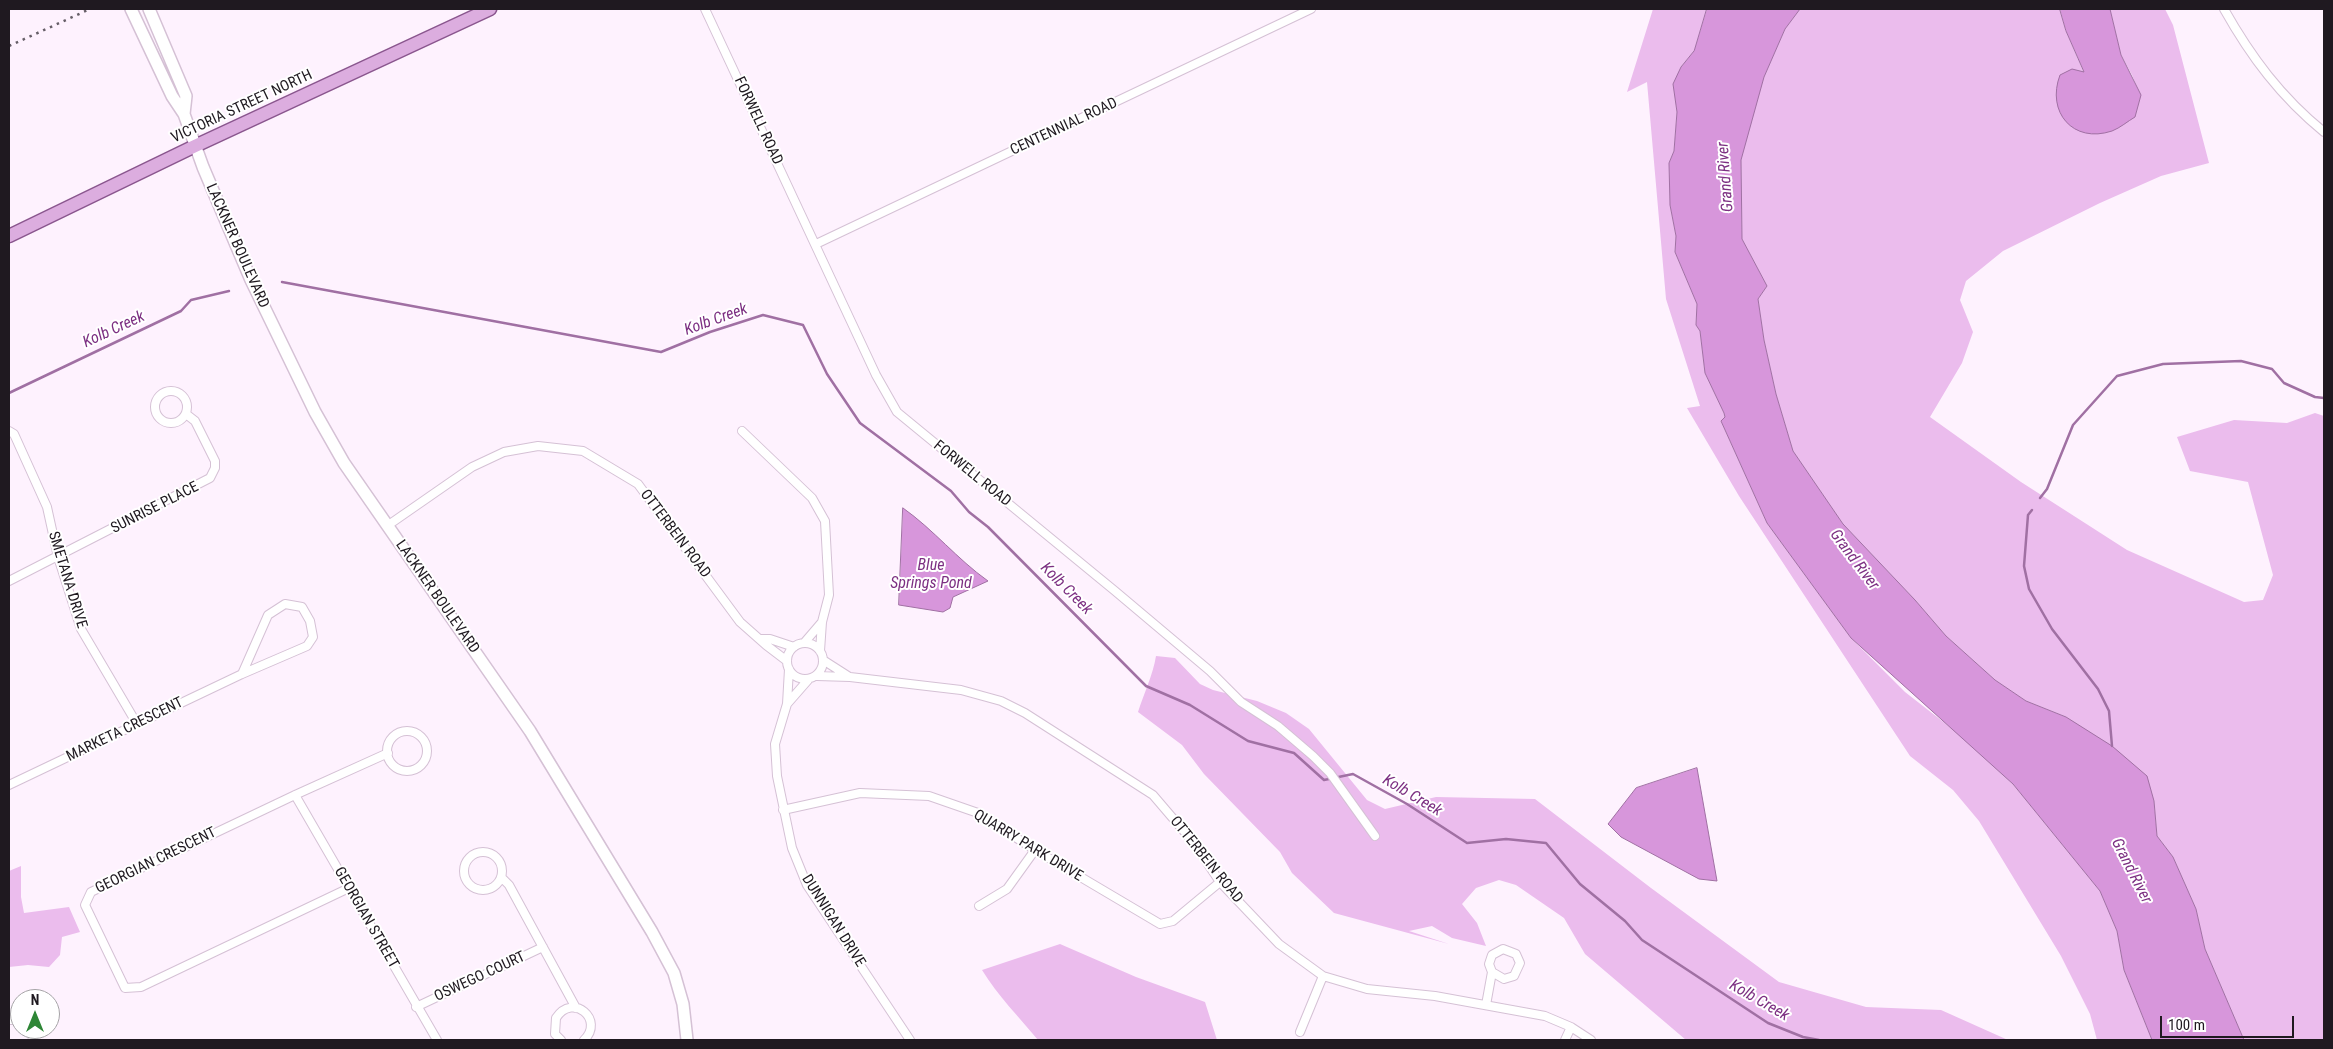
<!DOCTYPE html>
<html>
<head>
<meta charset="utf-8">
<style>
	body { margin:0 }
	#map { position:relative; width:2333px; height:1049px; overflow:hidden; background:#fef2fe; font-family:"Roboto Condensed",sans-serif }
	canvas { display:block }
	.frame { position:absolute; inset:0; border:10px solid #1f1920; pointer-events:none }
	.north { position:absolute; left:10px; top:989px; width:50px; height:50px; box-sizing:border-box; background:#fff; border:1px solid #a5a3a6; border-radius:50%; rotate:0deg; font-size:14px; font-weight:700; line-height:20px; text-align:center; color:#1f1920 }
	.north::after { content:''; display:block; margin:auto; width:18px; height:22px; background:#2e8636; clip-path:polygon(50% 0,100% 100%,50% 72%,0 100%) }
	.scale { position:absolute; left:2160px; top:1016px; width:134px; height:22px; box-sizing:border-box; border:2px solid #1f1920; border-top:0; padding-left:6px; font-size:15px; line-height:18px; white-space:nowrap; color:#1f1920; -webkit-text-stroke:4px #fff; paint-order:stroke }
</style>
</head>
<body>
<div id="map">
<canvas width="2333" height="1049"></canvas>
<div class="frame"></div>
<div class="north">N</div>
<div class="scale">100 m</div>
</div>
<script>
const context = document.querySelector('canvas').getContext('2d');
context.lineJoin = 'round';
function fill(path, color) { context.fillStyle = color; context.fill(path, 'evenodd'); }
function stroke(path, color, width, dash) { context.strokeStyle = color; context.lineWidth = width; context.lineCap = dash ? 'butt' : 'round'; context.setLineDash(dash || []); context.stroke(path); }
function drawText(font, color, halo, rows, align = 'center') {
  context.font = font + ' "Roboto Condensed",sans-serif'; context.lineWidth = 4; context.setLineDash([]); context.textBaseline = 'middle'; context.strokeStyle = halo; context.fillStyle = color; for (const [text, x, y, turn = 0] of rows) {
    context.save(); context.translate(x, y); context.rotate((+turn || 0) * Math.PI / 180); context.textAlign = isNaN(turn) ? turn : align; if (halo) context.strokeText(text, 0, 0); context.fillText(text, 0, 0); context.restore();
  }
}
fill(new Path2D(`
	M1653,9H1707L1694,51L1681,67L1676,91L1677,112L1674,151L1669,163L1670,205L1676,236L1675,252L1697,304L1696,325L1700,331L1705,373L1724,413L1725,417L1721,421L1767,523L1851,638L1905,692L1964,738L2013,784L2100,891L2117,931L2124,970L2152,1040H2097L2090,1014L2061,956L1979,821L1953,790L1910,756L1739,496L1687,408L1700,406L1666,299L1647,82L1627,92Z
	M1800,9H2060L2066,31L2084,73L2140,95L2132,75L2121,55L2110,9H2165L2173,25L2209,163L2161,176L2100,203L2003,251L1966,281L1960,300L1973,332L1962,363L1930,417L2021,482L2127,550L2244,602L2263,600L2273,575L2248,482L2190,471L2177,437L2234,420L2287,423L2315,413L2324,416V1040H2244L2205,949L2196,909L2173,857L2157,836L2154,801L2066,717L2026,701L1995,680L1946,636L1915,600L1843,524L1793,451L1776,394L1764,340L1758,299L1767,286L1742,239L1741,160L1750,108L1785,29Z
	M1156,656L1175,658L1200,684L1213,690L1257,701L1286,713L1309,729L1367,800L1385,809L1436,797L1535,799L1651,888L1779,982L1866,1007L1941,1010L2008,1040H1686L1585,954L1564,918L1516,885L1499,880L1476,888L1462,904L1477,923L1486,946L1452,938L1432,926L1409,931L1449,944L1334,913L1292,873L1280,852L1204,774L1182,745L1138,712C1144,693 1153,675 1156,656Z
	M21,866V897L24,913L69,907L80,932L62,937L60,955L49,967L28,965L9,967V871Z
	M1060,944L1136,977L1205,1002L1217,1040H1038C1019,1017 998,996 982,970Z`), '#ebbced');
const water = new Path2D(`
	M1707,9H1800L1785,29L1764,77L1741,160L1742,239L1767,286L1758,299L1764,340L1776,394L1793,451L1843,524L1915,600L1946,636L1995,680L2026,701L2066,717L2112,746L2147,776L2154,801L2157,836L2173,857L2196,909L2205,949L2244,1040H2152L2124,970L2117,931L2100,891L2013,784L1851,638L1767,523L1721,421L1725,417L1724,413L1705,373L1700,331L1696,325L1697,304L1675,252L1676,236L1670,205L1669,163L1674,151L1677,112L1673,84L1681,67L1694,51Z
	M2060,9H2110L2121,55L2141,95L2135,117C2128,121 2120,128 2112,131C2073,144 2046,112 2060,75L2072,69L2084,72L2066,31Z
	M903,508C934,530 957,559 988,581L953,597L950,608L943,612L899,605Z
	M1697,768L1717,881L1699,879L1621,837L1608,824L1636,788Z`);
fill(water, '#d796db');
stroke(water, '#a070a3', 1);
stroke(new Path2D(`
	M282,282L661,352L710,332L763,315L803,325L827,374L860,423L951,491L969,512L988,527L1146,686L1190,705L1248,741L1294,753L1324,780L1353,774L1407,804L1467,843L1506,839L1546,843L1580,884L1625,921L1642,940L1768,1023L1803,1037L1819,1040
	M9,393L181,311L191,300L229,291
	M2040,498L2047,489L2073,425L2117,376L2163,364L2241,361L2272,369L2284,383L2315,397L2324,398
	M2032,510L2028,515L2024,566L2029,589L2052,629L2098,689L2109,711L2112,746`), '#a070a3', 2.5);
const street = new Path2D(`
	M705,9L876,375L897,412L1115,591L1210,671L1241,702L1278,726L1313,756L1330,773L1375,836
	M2224,9C2251,57 2281,97 2324,132
	M816,244L1311,9
	M155 407a16 16 0 1 1 32 0a16 16 0 1 1-32 0Z
	M9,431L14,434L47,507L58,557L81,629L137,724
	M742,431L812,498L825,521L829,595L822,622L820,651
	M387,526L472,467L504,452L538,446L583,451L638,484L740,622L766,645L787,661
	M9,581L210,478L215,468V461L195,421L186,414
	M761,639H770L794,647
	M787 661a18 18 0 1 1 36 0a18 18 0 1 1-36 0Z
	M804,643L822,622
	M823,660L848,676
	M789,669L787,704L775,744L777,776L792,848L807,885L910,1040
	M817,676L850,677L961,690L1001,701L1025,713L1153,795L1194,843L1220,882L1279,944L1323,976L1367,989L1435,996L1545,1016L1571,1027L1591,1040
	M787,704L808,680
	M387 751a20 20 0 1 1 40 0a20 20 0 1 1-40 0Z
	M9,785L242,674L307,646L313,637L310,621L302,607L285,604L268,615L242,674
	M295,795L437,1040
	M783,810L860,793L929,796L978,813L1035,850L1160,924L1173,921L1220,882
	M464 871a19 19 0 1 1 38 0a19 19 0 1 1-38 0Z
	M501,877L509,885L576,1008
	M349,888L141,987L125,988L85,905L91,892L295,795L388,753
	M979,906L1007,889L1035,850
	M1486,1005L1492,972L1489,964L1492,955L1503,949L1516,954L1520,963L1514,976L1504,979L1492,972
	M416,1007L543,947
	M9,1020H20
	M31,1029L33,1040
	M1300,1032L1323,976
	M561,1040L555,1034L556,1018C573,992 605,1020 584,1040
	M1565,1040L1571,1027`);
const secondary = new Path2D(`
	M131,9L172,96L184,114L203,167L251,280L315,412L344,463L530,731L652,932L674,973L683,1004L687,1040
	M149,9L186,96L184,114`);
const primary = new Path2D(`
	M9,236L195,146L490,9`);
stroke(street, '#d5c1d5', 10);
stroke(secondary, '#d5c1d5', 14);
stroke(primary, '#8a568e', 15);
stroke(street, '#fff', 8);
stroke(secondary, '#fff', 11);
stroke(primary, '#dcaddf', 12);
stroke(new Path2D(`
	M9,46L90,9`), '#665e67', 2.5, [2.5, 5]);
drawText('15px', '#1f1920', '#fff', [
	["VICTORIA STREET NORTH",242,107,-25],
	["FORWELL ROAD",758,121,65],
	["CENTENNIAL ROAD",1064,127,-25],
	["LACKNER BOULEVARD",237,246,66],
	["FORWELL ROAD",972,474,39],
	["SUNRISE PLACE",155,508,-27],
	["OTTERBEIN ROAD",675,534,53],
	["SMETANA DRIVE",67,580,73],
	["LACKNER BOULEVARD",437,597,55],
	["MARKETA CRESCENT",125,730,-26],
	["QUARRY PARK DRIVE",1028,846,31],
	["OTTERBEIN ROAD",1206,860,51],
	["GEORGIAN CRESCENT",156,861,-26],
	["GEORGIAN STREET",366,918,60],
	["DUNNIGAN DRIVE",833,921,58],
	["OSWEGO COURT",480,977,-25]
]);
drawText('italic 16px', '#7c2f82', '#fff', [
	["Grand River",1726,177,-94],
	["Kolb Creek",716,320,-20],
	["Kolb Creek",114,330,-25],
	["Grand River",1854,560,53],
	["Blue",931,566],
	["Springs Pond",931,584],
	["Kolb Creek",1066,589,45],
	["Kolb Creek",1412,796,31],
	["Grand River",2131,871,63],
	["Kolb Creek",1759,1001,30]
]);
</script>
</body>
</html>
